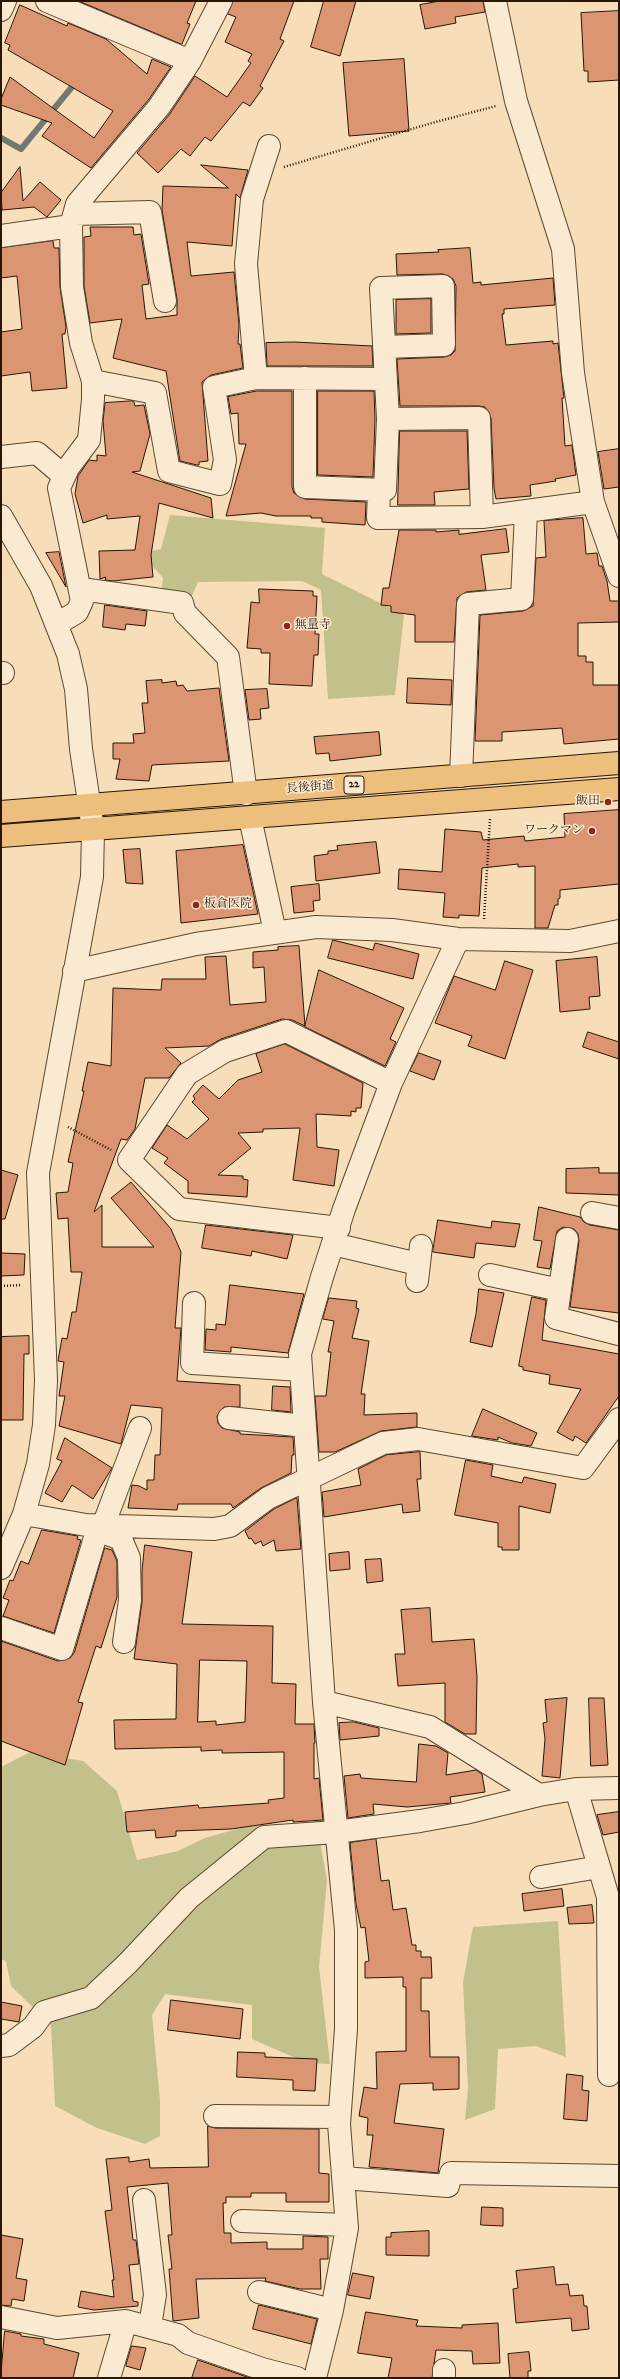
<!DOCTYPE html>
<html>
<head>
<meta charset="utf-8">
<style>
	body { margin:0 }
	#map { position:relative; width:620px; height:2379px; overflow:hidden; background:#f7deb8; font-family:"IM FELL DW Pica",serif }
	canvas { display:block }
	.frame { position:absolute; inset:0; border:2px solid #291605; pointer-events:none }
</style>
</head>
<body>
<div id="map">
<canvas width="620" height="2379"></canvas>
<div class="frame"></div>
</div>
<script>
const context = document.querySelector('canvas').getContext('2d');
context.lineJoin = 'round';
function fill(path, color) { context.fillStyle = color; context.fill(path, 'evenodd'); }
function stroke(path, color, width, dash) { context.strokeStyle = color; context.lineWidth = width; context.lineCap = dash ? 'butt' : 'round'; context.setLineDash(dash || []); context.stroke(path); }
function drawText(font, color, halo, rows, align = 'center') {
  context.font = font + ' "IM FELL DW Pica","Noto Serif JP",serif'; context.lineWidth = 3; context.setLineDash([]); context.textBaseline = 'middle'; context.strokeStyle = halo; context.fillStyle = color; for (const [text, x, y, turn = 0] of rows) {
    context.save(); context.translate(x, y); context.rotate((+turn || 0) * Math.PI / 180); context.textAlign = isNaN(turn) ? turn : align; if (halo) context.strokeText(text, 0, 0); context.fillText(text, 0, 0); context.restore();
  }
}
fill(new Path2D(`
	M170,515L325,528L322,574L404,615L395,695L328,699L321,590L302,581L198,582L191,598L161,597L163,578L150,563L152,551L161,549Z
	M30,1752L83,1761L117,1791L137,1860L178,1851L205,1838L251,1825L320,1842L327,1880L319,1967L330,2064L307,2063L252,2039V2005L165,1994L152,2015L160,2100V2136L145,2144L97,2128L55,2106L51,2025L11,1986L6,1961L1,1959V1767Z
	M558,1921L566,2057L536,2046L498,2049L495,2109L465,2120L468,2088L463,1982L473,1927Z`), '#c2c08b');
stroke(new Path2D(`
	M93,43L109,1
	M1,138L21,149L76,82`), '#727872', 6);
const building = new Path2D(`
	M79,1H196L187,23L190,24L182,44Z
	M233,1H294L280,39L284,41L260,86L263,88L250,106L243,102L211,141L205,137L190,156L181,149L158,173L137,153L169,115L195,76L227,97L251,63L248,61L252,54L225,42L236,17L228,14Z
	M324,1H356L340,56L311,47Z
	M440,1H483L485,12L455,17L456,23L425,29L420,5Z
	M20,5L67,26L68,23L106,39L147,74L152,59L171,67L149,99L91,168L42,136L52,123L1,105V99L10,77L94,138L113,111L8,50L10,45L5,43Z
	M619,11V80L588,82V71H584L581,13Z
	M404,59L409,131L349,136L343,63Z
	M201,165L248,170L240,198L236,194L232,246L187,242L191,276L234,272L239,325L238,344H240L243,368L211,375L202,382L208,461L199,462V465H197L180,461L166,371L113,358L122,319L90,323L84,286V237L91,236L90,227H133L134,235L141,234L149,284L142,285L146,319L177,315V299L162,210L163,186L228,188Z
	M20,167L23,201L40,182L61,200L47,217L34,207L2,210L1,193Z
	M53,241L54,248H59L60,287L66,327L65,334H62L67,388L32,391L30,372L1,376V332L22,329L17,276L1,278V248Z
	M470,248L473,283L481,282V285L553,278L555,305L504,309V314H502L506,345L553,341V344L558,343L564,398H562L565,446L572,445L576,475L555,479L556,481L530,485L531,496L496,499L494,488L491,418L485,407L479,406H400L397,359L444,357L451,355L455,351L456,286L453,279L443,274L397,275L396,254L439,252L438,250Z
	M431,299V333L396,334V300Z
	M295,342L372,346L373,366H267L266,343Z
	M257,391H292V487L294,493L305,499L366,502L365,525L322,522V518H311V516H276L261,513L226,516L246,444H239L238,413L231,414L228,397Z
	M318,391H374L375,419L373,477L318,475Z
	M132,401L134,402L135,406L144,405L150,434L140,471L132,472L211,498L213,518L159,503L151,555L153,577L113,581L105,580L106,577L100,579L99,551L135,550L140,516L107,519V515L83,523L75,494L78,476L89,460L97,461V455L106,456L103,421L105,403Z
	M400,431H467L469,489L434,492L435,505H398Z
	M619,449V487L604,489L598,452Z
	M583,518L586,554L597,553L599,566H602L607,581L610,601H619V622L578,623V656H586V662H593V685H619V739L564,744L562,728L502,732V741H475L480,615L523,611L533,606L536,558L546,557L544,521Z
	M506,529L509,552L481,555L486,590L466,592L457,598L454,642H415V615L391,612V606L381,605L383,588H389L399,530H436V532L459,530V534Z
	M59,552L66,587L46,553Z
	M259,589L313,591V596H317L315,634H319L318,655H314L312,686L269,684L270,653H261V649L247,648L251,602L259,603Z
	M105,605L147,611L145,626L126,624L125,630L103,627Z
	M408,678L452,680L451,705L407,703Z
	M162,680V683L176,681L177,686L183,685L187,691L219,688L229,761L152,765L149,781L116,779L120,759H113V743H134L133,734L145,733L142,703H148L146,681Z
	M267,689L269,708L260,709L261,719L249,720L245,690Z
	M379,732L381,755L330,761L329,753L316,754L314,737Z
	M619,810V884L560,890V898L558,899V905H555L548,928H535V866L518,867V864L482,868L479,916L459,915V918L443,917L445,893L398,889L399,869L442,872L445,829L481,832L483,840L524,836L525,841L565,837L564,814Z
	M376,842L380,873L316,881L314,856L328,854V851L338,850L337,846Z
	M243,845L258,914L181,923L176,851Z
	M140,849L143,884L126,883L123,850Z
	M319,884L320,900L313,901L314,911L294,913L291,887Z
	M333,940L373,950L375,943L419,954L413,979L328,958Z
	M299,946L305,1026L292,1020L282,1019L221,1039L209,1046L165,1048L181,1063L169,1078H145L135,1129L127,1140L121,1139L94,1212L102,1205V1247H154L111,1198L131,1182L171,1229L181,1252L175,1328H181L177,1381L240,1385V1407H224L217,1416L218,1423L222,1428L240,1432V1434L293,1437L294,1455H292L291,1473L261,1488L233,1508L231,1504H178L177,1510L128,1508L132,1485L139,1486L147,1490V1480H154L155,1455H160L162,1408L131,1405L121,1444L59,1426L65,1396H59L64,1362L58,1361L62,1338L67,1339L72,1312H76L82,1272H71L68,1218L58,1219L56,1193L68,1192L73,1163L68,1162L84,1091H82L88,1062L111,1066L113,988L161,990L162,979H206L205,957L226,956L230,1005L266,1002L264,967L253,968V952L278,950V947Z
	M597,957L600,996L589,997L590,1009L560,1012L556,961Z
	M505,961L533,970L505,1059L468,1046L472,1036L435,1023L454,976L495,990Z
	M319,970L404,1008L390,1039L396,1042L385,1066L305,1027Z
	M588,1032L619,1042V1059L583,1047Z
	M285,1044L363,1083L361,1108H356V1112L351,1111V1116L316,1114L317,1147L339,1150L334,1186L293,1180L300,1128L263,1129V1132L238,1133L251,1148L218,1175L243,1176V1179L248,1180L247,1197L188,1193V1181L164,1163L168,1158L152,1148L167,1125L187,1139L209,1119L192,1102L195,1099L193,1096L203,1085L219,1099L238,1080L262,1072L256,1054Z
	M419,1053L441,1061L434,1080L410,1071Z
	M599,1168V1173H619V1195L566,1193V1169Z
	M1,1170L18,1175L5,1219H1Z
	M539,1207L580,1217L584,1222L590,1225L619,1230V1313L570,1307L579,1241L578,1234L574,1229L563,1227L557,1231L550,1269L537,1267L542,1241L534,1240Z
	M438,1220L491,1228L492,1221L520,1224L515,1247L476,1243L474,1258L433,1252Z
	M206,1225L293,1235L287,1259L252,1251L251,1256L202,1248Z
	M1,1253L25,1254L24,1275L1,1276Z
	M230,1285L304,1294L288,1353L231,1347V1352L205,1350L206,1329L216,1330V1324L225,1325Z
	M479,1289L504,1293L492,1347L470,1342L476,1314Z
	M532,1297L546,1300L542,1340L619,1354V1396L586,1443L575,1436L573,1441L557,1432L581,1389L549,1384L550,1375L523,1370V1367L519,1366Z
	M329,1298L357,1301L356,1308L359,1309L352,1338L369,1341L361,1394H365L364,1415L417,1413V1427L381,1431L335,1452H319L315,1396H326L331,1352H328L334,1321L323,1319Z
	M29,1336V1354H24L23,1420H1V1337Z
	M273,1386L290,1387L291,1412L272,1410Z
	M483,1409L537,1433L531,1446L512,1443L498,1437V1440L472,1436Z
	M65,1438L112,1468L93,1499L72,1485L62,1502L45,1493L62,1461L57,1459Z
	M420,1452L421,1479H417L420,1511L403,1513L402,1504L324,1517L322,1492L361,1485L358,1469L386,1455Z
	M466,1460L493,1465L491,1476L522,1483L524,1477L556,1484L550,1513L519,1506V1550H502V1547H498V1523L455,1515Z
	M297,1498L301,1549L276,1551L274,1540L263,1546L261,1541L255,1544L251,1538L249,1539L245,1531L274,1509Z
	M42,1530L78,1536L77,1539L81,1540L54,1633L3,1616L9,1600L3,1598L10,1580L13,1581L21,1561L28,1564Z
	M145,1545L192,1552L182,1624L273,1626L272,1683L296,1684L295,1724H314L315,1743H314V1779L319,1778L323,1820L293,1822V1820L231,1829L176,1831V1836L156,1838L155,1830L127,1832L125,1812L198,1805L199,1808L269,1803L268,1800L284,1798V1752L222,1753V1750L201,1751V1747L115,1749L114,1720L176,1719L177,1664L134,1659L142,1602V1571ZM200,1660L247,1661L245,1722L216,1725V1721L198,1722Z
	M105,1548L112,1550L117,1561V1597L101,1648L96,1646L78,1702L83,1703L65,1765L1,1741V1641L58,1661L70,1658L74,1653Z
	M349,1552L350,1569L330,1571L329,1554Z
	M381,1559L383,1581L367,1583L365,1560Z
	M430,1608L432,1642L474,1639L477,1677L476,1734H465L445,1722V1683L398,1686L395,1654H405L401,1610Z
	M567,1698L560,1778L542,1776L545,1739L543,1723L547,1722L545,1700Z
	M589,1698H604L608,1765L591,1766Z
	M354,1722L379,1728V1736L340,1740L339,1723Z
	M419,1744L436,1746L448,1753L446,1775L476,1770L482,1774L485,1792L450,1797L451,1803L407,1807L373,1804L374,1814L348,1818L344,1776L360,1774L361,1778L416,1782Z
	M619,1812V1832L603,1835L597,1815Z
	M376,1839L381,1881L389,1880L393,1910L406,1908L412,1945H416V1951H421V1957H431L432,1978H421V2011H429L430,2057H459V2089L433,2090V2083L400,2084L394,2123L444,2129L438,2173L369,2167L373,2135H367L368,2118L359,2116L364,2087L377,2089L376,2052L406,2051V1987H403V1977L365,1978V1962L369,1961L365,1927L361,1928L356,1904L350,1843Z
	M562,1889L564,1906L524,1911L522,1894Z
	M592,1905L594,1923L569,1924L567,1908Z
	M171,2000L243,2009L240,2039L168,2030Z
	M1,2002L22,2006L19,2022L1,2019Z
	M238,2052L265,2053V2057L317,2059L315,2091L293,2090V2080L237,2077Z
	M567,2074L583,2076L582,2090L589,2091L587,2121L564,2119Z
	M208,2126L215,2128L319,2129V2173L329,2174V2202H286V2193H251V2197H226V2203H223L224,2233H231V2243L267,2242V2249H303V2236L328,2237V2259H320L321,2289H300L265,2281L266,2278L196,2279L199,2318L173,2321L169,2269H172L168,2235H172L168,2183L127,2187L133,2240H136L139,2264L129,2265L133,2301L138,2302V2306L94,2310L78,2307L81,2291L114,2297L112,2280H114L105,2211L112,2210L106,2159L129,2157V2162L149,2159L150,2168L208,2167Z
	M482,2207L503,2208V2226L481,2225Z
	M429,2231V2256L386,2255V2237H391V2233Z
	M1,2235L23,2239L16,2278L27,2280L24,2301L12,2299L11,2306L1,2305Z
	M554,2267L556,2285L568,2284L570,2296L583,2295L584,2306H587L589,2329L572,2331L571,2318L516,2323L513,2289L518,2288L516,2271Z
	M353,2273L374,2277L370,2299L348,2295Z
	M259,2305L317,2319L311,2344L253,2329Z
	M366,2312L418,2320L416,2326L462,2328V2325L498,2323L500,2363L473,2364L472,2351L436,2350L432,2378H388L392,2358L358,2353Z
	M5,2331L21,2334V2336L44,2339V2344L79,2353L73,2378H1Z
	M132,2346L146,2348L140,2370L126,2366Z
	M529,2352L531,2371H528V2378H510L508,2354Z
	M198,2360L250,2378H192Z`);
fill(building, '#db9573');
stroke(building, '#291605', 1);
const minor = new Path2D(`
	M47,1L190,61
	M495,1L516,101L563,249L573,373L593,502L619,576
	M1,10L5,1
	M75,214L150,212L165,301
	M1,236L71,226L77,204L159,107L190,61L221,1
	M256,378L246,264L252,199L269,146
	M305,378V487L385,490L388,419L381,288L443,286L444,345L384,347
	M93,381L155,393L169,471L220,484L225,460L214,387L256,378L385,379
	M388,419L479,418L482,517
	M1,457L37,453L64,476
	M379,491L378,518L482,517L593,502
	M1,516L41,586L68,654L76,689L81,749L93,829L92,877L38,1173L46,1380L44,1425L38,1464L24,1514L1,1568
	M81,589L182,603L185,613L228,657L246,794
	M57,624L77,612L82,601L59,488L68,468L89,440L93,399V381L81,343L72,287L71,226
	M1,673H3
	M461,776L468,604L522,599L526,512
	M250,818L275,932
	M74,971L196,944L316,927L392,930L458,939L570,941L619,931
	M592,1213L619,1218
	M339,1228L179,1209L129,1160L187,1074L225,1051L286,1031L391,1083
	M567,1239L556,1318L619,1334
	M333,1244L418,1264
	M490,1275L560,1290
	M417,1281L421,1246
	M194,1303L192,1363L301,1370
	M229,1418L305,1426
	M24,1514L86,1525L214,1529L230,1526L268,1498L383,1443L418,1439L583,1468L619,1419
	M103,1526L140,1428
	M96,1530L121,1539L129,1558L130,1600L124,1642
	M1,1628L62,1649L97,1531
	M324,1702L430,1727L539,1795
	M576,1789L608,1897L609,2075
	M541,1877L599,1867
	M1,2046L9,2045L33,2027L44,2012L91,1998L128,1963L189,1898L264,1837L336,1832L420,1821L465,1813L539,1795L576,1789L619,1788
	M215,2116L339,2117
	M343,2178L448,2186L451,2173L619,2176
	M144,2200L155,2295L150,2326
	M242,2221L346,2225
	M259,2292L332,2310
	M1,2317L57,2328L126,2321L178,2335L188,2343L262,2369L297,2378
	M109,2378L126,2321
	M315,2378L332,2310L347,2228L339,2124L346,2029V1930L324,1702L300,1354L322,1277L344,1209L391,1083L458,939
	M444,2378V2370`);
const major = new Path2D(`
	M1,812L619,763
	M1,836L619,789`);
stroke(minor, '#5c4832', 24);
stroke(major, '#291605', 24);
stroke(new Path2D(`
	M284,167L432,123L496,106
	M484,919L490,819
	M68,1127L111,1150
	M1,1286L22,1285`), '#291605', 2.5, [1, 2]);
stroke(minor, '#faead1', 22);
stroke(major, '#ecbf7c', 22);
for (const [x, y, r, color] of [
	[287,626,4,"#8f2418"],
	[608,802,4,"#8f2418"],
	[592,831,4,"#8f2418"],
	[196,905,4,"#8f2418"]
]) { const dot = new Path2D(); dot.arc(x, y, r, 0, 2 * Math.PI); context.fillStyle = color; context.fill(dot); stroke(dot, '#faead1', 1.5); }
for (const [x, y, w] of [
	[354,785,20]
]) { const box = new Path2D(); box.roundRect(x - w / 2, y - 9, w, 18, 3); context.fillStyle = '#faead1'; context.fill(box); stroke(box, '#291605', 1); }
drawText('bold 11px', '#291605', null, [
	["22",354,785]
]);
drawText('12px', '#291605', '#faead1', [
	["無量寺",295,626],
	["飯田",600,802,"right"],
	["ワークマン",584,831,"right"],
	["板倉医院",204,905]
], 'left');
drawText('12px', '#291605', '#faead1', [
	["長後街道",310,788,-5]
]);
</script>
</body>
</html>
